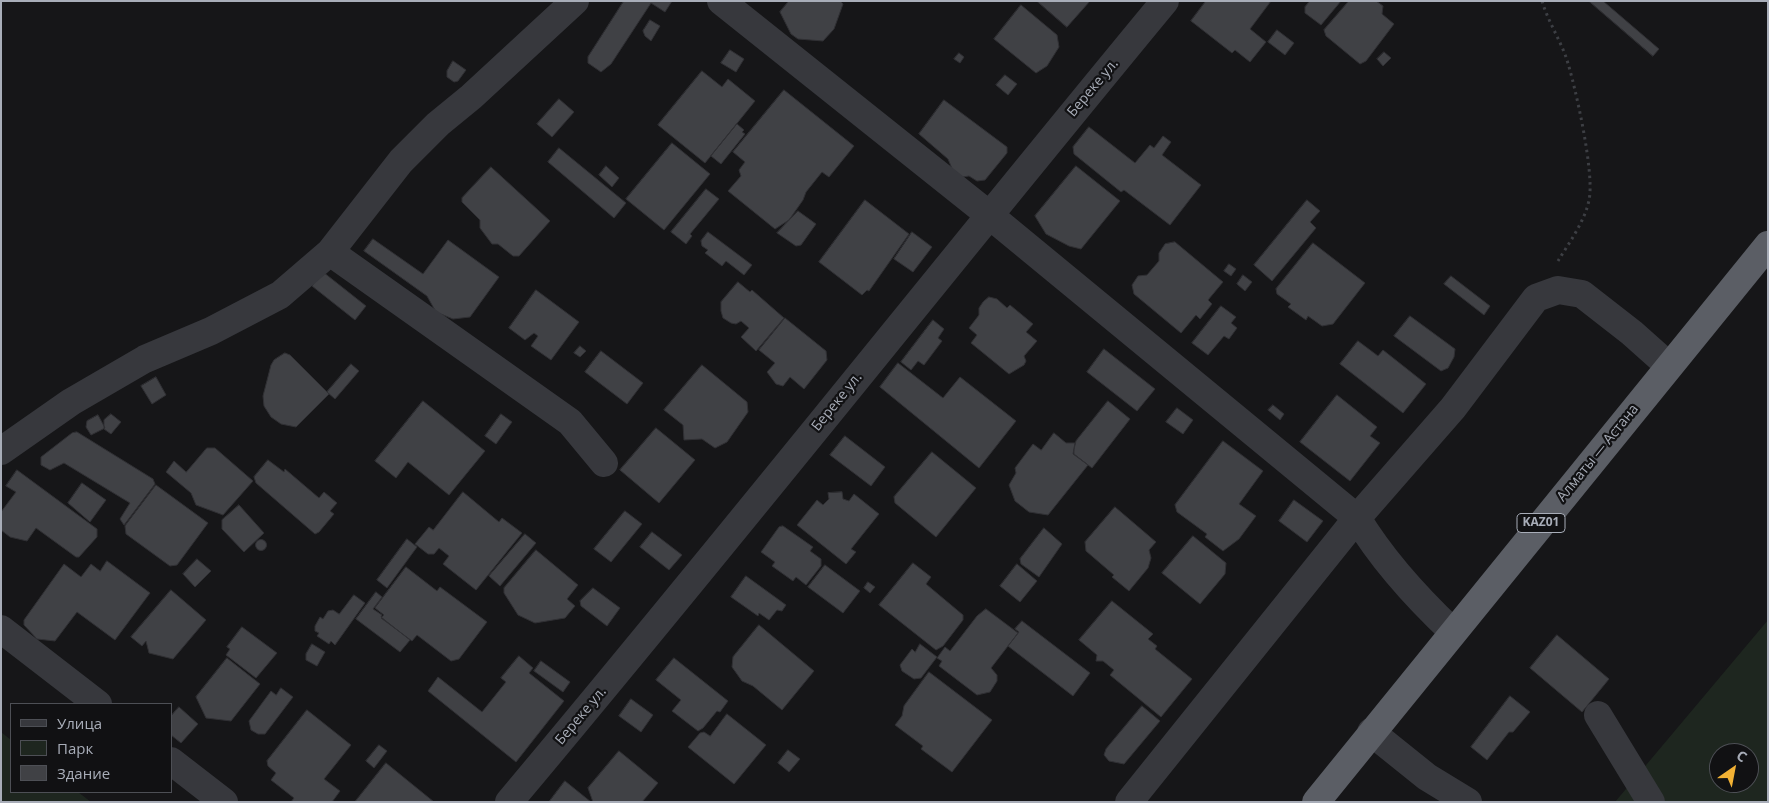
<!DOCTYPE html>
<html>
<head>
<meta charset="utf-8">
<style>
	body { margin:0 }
	#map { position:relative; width:1769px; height:803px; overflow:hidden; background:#161618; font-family:"Open Sans",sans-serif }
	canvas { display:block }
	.frame { position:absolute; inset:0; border:2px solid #a8adb8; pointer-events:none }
	.legend { position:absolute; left:10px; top:703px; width:162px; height:90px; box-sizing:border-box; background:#111113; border:1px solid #4d4f55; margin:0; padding:6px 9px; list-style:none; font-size:15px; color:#a8adb8 }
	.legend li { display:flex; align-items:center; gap:10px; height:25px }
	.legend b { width:25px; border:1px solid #4d4f55 }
	.north { position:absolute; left:1709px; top:743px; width:50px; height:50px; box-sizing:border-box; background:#111113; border:1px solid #4d4f55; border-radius:50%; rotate:33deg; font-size:14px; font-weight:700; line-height:20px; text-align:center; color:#a8adb8 }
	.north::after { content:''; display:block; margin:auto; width:18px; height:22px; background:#f2b134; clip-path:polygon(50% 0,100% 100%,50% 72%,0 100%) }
</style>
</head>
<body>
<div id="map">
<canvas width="1769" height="803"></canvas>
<div class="frame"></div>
<ul class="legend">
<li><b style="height:6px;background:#37383d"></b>Улица</li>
<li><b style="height:14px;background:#1e261f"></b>Парк</li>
<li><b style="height:14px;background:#404145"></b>Здание</li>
</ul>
<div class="north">С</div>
</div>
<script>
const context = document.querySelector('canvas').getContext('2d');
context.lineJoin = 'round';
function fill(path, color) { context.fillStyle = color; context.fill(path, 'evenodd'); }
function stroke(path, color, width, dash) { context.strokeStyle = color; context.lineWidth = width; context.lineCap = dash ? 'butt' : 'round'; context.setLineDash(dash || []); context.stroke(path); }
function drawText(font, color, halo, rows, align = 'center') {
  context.font = font + ' "Open Sans",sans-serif'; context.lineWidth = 4.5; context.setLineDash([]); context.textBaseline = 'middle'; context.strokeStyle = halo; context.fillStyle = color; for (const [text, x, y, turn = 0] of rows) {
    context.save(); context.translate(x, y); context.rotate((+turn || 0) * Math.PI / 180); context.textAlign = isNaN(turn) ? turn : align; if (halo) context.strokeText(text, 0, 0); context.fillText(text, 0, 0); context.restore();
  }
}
fill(new Path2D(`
	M1768,620V802H1615ZM1719,753H1749V783H1719Z
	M1,732L11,740V792H78L91,802H1Z`), '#1e261f');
const building = new Path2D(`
	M624,1H672L665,12L651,3L611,64L601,72L588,63V57Z
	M789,1H840L843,4L834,29L823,41L798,39L791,34L780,12Z
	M1037,1H1090L1067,27Z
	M1206,1H1271L1250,29L1266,42L1250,62L1235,50L1232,53L1191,21Z
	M1310,1H1341L1321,25L1305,13V7Z
	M1349,1H1376L1383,6L1382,14L1394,24L1366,61L1360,64L1326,36L1324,30Z
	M1589,1H1603L1659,49L1653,56Z
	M1021,5L1057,35L1059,47L1047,66L1036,73L994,39Z
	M650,20L660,26L651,41L645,36L643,31Z
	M1277,30L1294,43L1285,55L1268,42Z
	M730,50L744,59L736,72L721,63Z
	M1384,52L1391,58L1383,66L1377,59Z
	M959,53L964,57L960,63L954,59Z
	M453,61L466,70L458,81L454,82L447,77V71Z
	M702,71L722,87L728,79L755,101L705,163L658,125Z
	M1005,75L1017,84L1008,95L996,85Z
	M784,90L854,146L829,177L822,172L806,192L803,200L789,220L775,229L728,191L741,176L739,170L745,162L733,152Z
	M559,99L574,112L552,137L537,124Z
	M944,100L1007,147V153L985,180L977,181L969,176L956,178L948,159L919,134Z
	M737,124L744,130L742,132L745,134L721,164L711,156Z
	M1089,127L1135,163L1150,145L1154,148L1163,136L1171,142L1162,155L1201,185L1170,225L1124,190L1121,192L1074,154L1073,147Z
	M672,143L710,174L664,230L626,199Z
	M559,148L626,203L614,218L548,162Z
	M606,166L619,178L612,187L599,175Z
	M1076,166L1120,201L1081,249L1069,246L1046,234L1035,216Z
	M491,167L550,221L519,256H513L498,244H492L480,228V220L462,202V198Z
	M706,189L719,199L690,234L692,236L686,244L671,232Z
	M865,200L909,234L869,291L867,290L862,295L819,262Z
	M1307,200L1320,211L1310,222L1316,228L1272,281L1254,265Z
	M798,211L816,224L801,245L796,246L777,233Z
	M708,232L752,265L744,275L726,261L722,266L705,253L708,250L702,246L701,241Z
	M912,232L932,247L913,272L894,259Z
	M373,239L423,274L448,240L499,277L470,317L453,319L436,312L427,296L364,251Z
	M1175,242L1223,282L1208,300L1212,304L1200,319L1196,315L1181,333L1134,294L1132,285L1138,276L1147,275L1159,261V253L1165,244Z
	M1313,243L1365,283L1333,324L1322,326L1308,316L1306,320L1288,307L1291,304L1277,294L1276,289Z
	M1229,264L1236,269L1231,276L1224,271Z
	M323,272L366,306L355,320L312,286Z
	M1243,275L1252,282L1245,291L1237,284Z
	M1451,276L1490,306L1484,315L1444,284Z
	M738,282L750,292L752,290L784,318L756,351L741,337L749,328L741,321L736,324L731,323L723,318L721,311V302Z
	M536,290L579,322L551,360L531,346L538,336L534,333L525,340L509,328Z
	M989,297L997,299L1007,308L1010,305L1033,324L1026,332L1037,341L1024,356L1026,361L1024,365L1009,374L971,343L977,335L969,328L979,315V308L983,302Z
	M1221,306L1236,317L1231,323L1237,328L1229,339L1224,336L1208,355L1192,343Z
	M1410,316L1455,349L1454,357L1448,368L1441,371L1394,336Z
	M785,318L826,351L827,360L804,389L790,377L783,386L776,384L767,372L775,363L759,350Z
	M933,320L944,329L938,338L942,341L924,365L918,361L911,370L901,362Z
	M1358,341L1378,356L1383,350L1426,384L1403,413L1340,364Z
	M580,346L586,351L580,357L574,353Z
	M1104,349L1155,389L1137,411L1087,372Z
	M601,351L643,383L627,404L585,372Z
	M285,353L290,355L329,394L296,427L281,424L271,417L264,406L263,396L271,365L274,360Z
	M898,363L943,398L960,377L1016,421L979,468L880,387Z
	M351,364L359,371L335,399L327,392Z
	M702,365L747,402L748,412L727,442L715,448L702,439L684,440L683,425L664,410Z
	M156,377L166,395L152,404L141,386Z
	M1337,395L1377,427L1370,436L1380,443L1350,481L1300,442Z
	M423,401L485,451L449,495L408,462L396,478L375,461Z
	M1108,401L1130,419L1092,468L1074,454V449L1076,441Z
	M1273,405L1284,414L1280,420L1268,410Z
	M1177,408L1193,420L1183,434L1166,422Z
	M111,414L121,422L111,434L104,429V420Z
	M501,414L512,422L496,444L485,436Z
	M98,415L105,428L91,435L86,427L87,421Z
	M656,428L695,460L659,503L620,470Z
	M77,432L153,479L155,484L124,525L120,519L130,503L64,463L50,470L41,465V457L72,433Z
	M1054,433L1066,443H1075L1073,454L1088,465L1048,515L1029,512L1015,501L1009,485L1016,473L1015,468L1033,444L1041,450Z
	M845,436L885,467L871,486L830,455Z
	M1223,441L1263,471L1239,504L1256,516L1239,539L1223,551L1205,537L1207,534L1177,512L1175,505Z
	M207,448H215L253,481L223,515L196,505L191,493L166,472L174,461L186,472Z
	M932,452L976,488L936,537L895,503L894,497Z
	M268,460L284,472L285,469L319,498L324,492L337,503L330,511L334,514L319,532L315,534L256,483L254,477Z
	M17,470L97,529V537L79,557H76L36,528L27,541L10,537L1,530V512L16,492L6,486Z
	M82,483L106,500L90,522L68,503Z
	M156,485L208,523L177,565L170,566L126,534L125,526Z
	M463,492L499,522L502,518L522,533L476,590L443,564L449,556L439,548L434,554H428L415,544L429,527L433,530Z
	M842,492L843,499L849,501L854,494L879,514L851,549L856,552L846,564L797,525L817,500L823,505L829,499L828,493Z
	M1294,500L1323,521L1307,542L1279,521Z
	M239,505L264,533L244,552L222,529V520Z
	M1115,507L1156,542L1149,550L1151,558L1148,568L1129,591L1112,577L1114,575L1086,551L1085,542Z
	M625,511L642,524L611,562L594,549Z
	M783,526L813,547L810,551L821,559V566L806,585L796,577L793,581L772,566L775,562L761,552L779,527Z
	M1044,528L1062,544L1039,577L1021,564L1020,559Z
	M652,532L682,555L669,570L640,547Z
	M525,534L536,543L500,586L489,576Z
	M1193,536L1226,563L1225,574L1200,604L1162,573Z
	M407,539L417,547L387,588L377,580Z
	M255.5 545a5.5 5.5 0 1 1 11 0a5.5 5.5 0 1 1-11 0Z
	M536,550L578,585L567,599L575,606L565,618L535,623L518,615L504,593V588Z
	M197,559L211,571L195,587L183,574Z
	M107,561L150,593L115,640L77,612L55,641L37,639L24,625V620L64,564L81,577L91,564L100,571Z
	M913,563L931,577L926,584L963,615V620L943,646L936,650L879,605Z
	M1017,564L1037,581L1020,602L1000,586Z
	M825,565L860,591L843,613L808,587Z
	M406,567L437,591L440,587L487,622L459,659L451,661L417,635L412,641L381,618L384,615L375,608Z
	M746,576L786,605L782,611L777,610L769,620L759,613L758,616L731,597Z
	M868,582L875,587L870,593L864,588Z
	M593,588L620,608L607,626L581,606L580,601Z
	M171,590L206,620L173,659L149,653L146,641L142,646L131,637Z
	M376,592L382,597L373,609L382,615L381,617L410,640L400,652L356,619Z
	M354,595L365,603L335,645L331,641L329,644L317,636L319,633L315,631V626L320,617L323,619L328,611L333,610L339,614Z
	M1112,601L1153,634L1148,639L1157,646L1155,649L1192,679L1161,717L1110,675L1114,670L1103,661H1096L1097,655L1079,640Z
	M986,609L1018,633L991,668L997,675V681L990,692L977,695L939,666L942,661L937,658L945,647L950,651L977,616Z
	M1022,621L1090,673L1073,696L1008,646L1019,632L1015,629Z
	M759,625L814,671L782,710L753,686L742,681L732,667L733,657Z
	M242,627L277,653L256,678L226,655L230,649L227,647Z
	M1557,635L1609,679L1582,712L1530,668Z
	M312,644L325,652L317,666L306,660V654Z
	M920,644L937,657L921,678L914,679L902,671L900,665L912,649L915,652Z
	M519,656L533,668L529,673L564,701L516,762L428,691L438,677L482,712L506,682L501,678Z
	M227,658L260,684L231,721L206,718L196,697Z
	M674,658L728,701L720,712L717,711L703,728L698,731L672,711L681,700L656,680Z
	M541,661L570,682L563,692L534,671Z
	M929,672L992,720L952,772L921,749L923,746L895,725L902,716L904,706Z
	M281,688L293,697L265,734H258L251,730L249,721L271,691L276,695Z
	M1510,696L1530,712L1513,732H1509L1487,760L1471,747Z
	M631,699L653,715L641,732L619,716Z
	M1142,706L1160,721L1124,764L1109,761L1104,755L1106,749Z
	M179,707L198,724L181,743L171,735V716Z
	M307,710L351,745L324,779L340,791L332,802H291L294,798L271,780L276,773L268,766L267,761Z
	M727,714L766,745L734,784L688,747L700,733L704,732L710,736Z
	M379,745L387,751L374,768L366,761Z
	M788,750L800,759L789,772L778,763Z
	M619,751L658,783L642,802H593L588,788Z
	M386,763L434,802H355Z
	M565,781L591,802H549Z`);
fill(building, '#404145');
stroke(building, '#303034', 1);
stroke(new Path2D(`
	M1542,1C1548,21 1559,38 1566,57C1575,84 1595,174 1589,200C1585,221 1569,243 1558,261`), '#3d3f44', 3, [2.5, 4]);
stroke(new Path2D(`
	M721,1L988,214L1357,518C1383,561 1416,597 1452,631
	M330,252L570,422L604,463
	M1,451L71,402L145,359L211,331L280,295L330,252L401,161L438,124L471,97L575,1
	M1,629L98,704
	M1598,715L1651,802
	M1371,732L1427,777L1468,802
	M171,761L224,802
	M509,802C731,538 945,267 1165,1
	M1129,802L1357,518L1453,408L1536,298L1558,290L1582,294L1632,333L1669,366`), '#37383d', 28);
stroke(new Path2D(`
	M1316,802L1768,245`), '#5b5e65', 28);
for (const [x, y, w] of [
	[1541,523,48]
]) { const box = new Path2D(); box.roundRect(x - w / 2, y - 9.5, w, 19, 4); context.fillStyle = '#111113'; context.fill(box); stroke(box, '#a8adb8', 1); }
drawText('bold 12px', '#a8adb8', null, [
	["KАZ01",1541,523]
]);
drawText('14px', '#a8adb8', '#111113', [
	["Береке ул.",1093,88,-50],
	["Береке ул.",837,402,-51],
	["Алматы — Астана",1598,453,-51],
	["Береке ул.",581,716,-50]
]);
</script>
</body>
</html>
